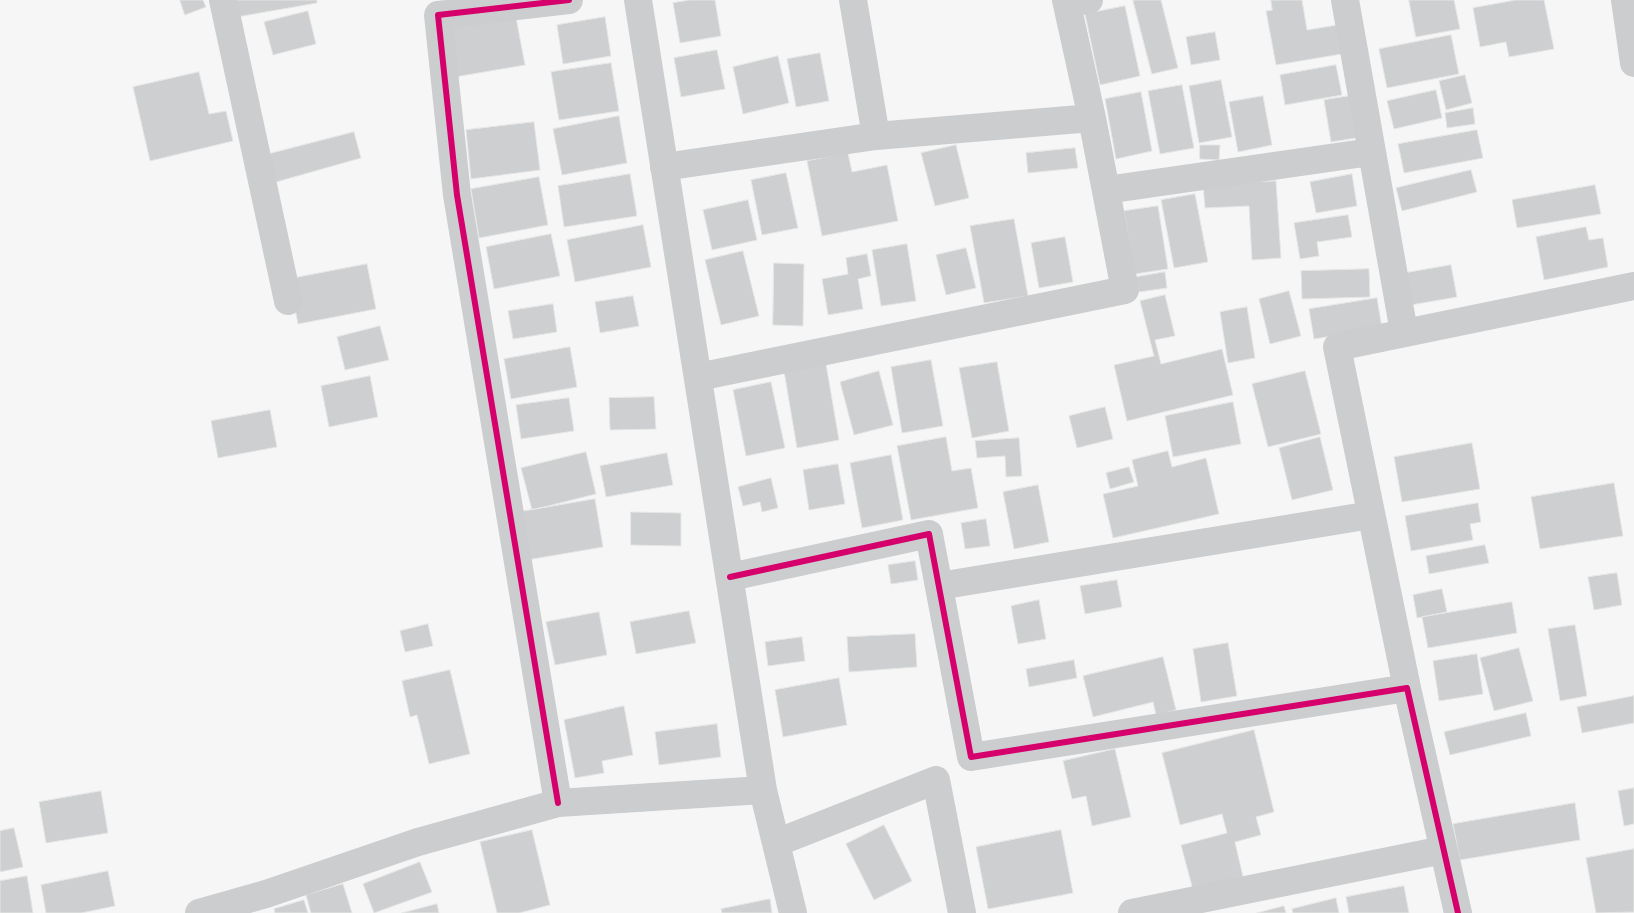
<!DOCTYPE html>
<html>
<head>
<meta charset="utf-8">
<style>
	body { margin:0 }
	canvas { display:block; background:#f6f6f6 }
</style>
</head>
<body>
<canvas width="1634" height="913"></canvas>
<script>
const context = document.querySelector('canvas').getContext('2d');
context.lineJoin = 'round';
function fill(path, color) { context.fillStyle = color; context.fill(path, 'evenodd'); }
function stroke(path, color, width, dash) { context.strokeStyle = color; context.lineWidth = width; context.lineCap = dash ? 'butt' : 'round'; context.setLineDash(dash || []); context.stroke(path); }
const building = new Path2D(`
	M180,0H203L206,7L185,15Z
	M234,0H317V3L237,17Z
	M690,0H715L721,36L680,43L673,3Z
	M1133,0H1161L1178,68L1152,74Z
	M1271,0H1302L1307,30L1337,25L1342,54L1276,65L1266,11L1272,10Z
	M1409,0H1454L1460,29L1416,37Z
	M1516,0H1544L1554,49L1509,57L1506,42L1480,47L1473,8Z
	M1125,6L1140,76L1100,85L1085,14Z
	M308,11L316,44L273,55L264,22Z
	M515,12L525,65L455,77L446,24Z
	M605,17L611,56L563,64L557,25Z
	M1215,32L1220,60L1191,65L1186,37Z
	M1451,35L1459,74L1387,88L1379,49Z
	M717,50L725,89L681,97L674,58Z
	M820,53L829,101L796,107L787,59Z
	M778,56L789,103L743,114L733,67Z
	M611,63L619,111L559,120L551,72Z
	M1336,65L1342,95L1285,105L1280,75Z
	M199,72L209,114L226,111L233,141L150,161L133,87Z
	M1465,75L1472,103L1446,110L1439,81Z
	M1221,80L1232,137L1199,143L1189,86Z
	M1182,85L1194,148L1160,154L1148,91Z
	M1436,90L1442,118L1394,129L1387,101Z
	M1141,92L1152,151L1116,159L1105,99Z
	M1263,96L1272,145L1238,152L1229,102Z
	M1349,96L1356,138L1331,142L1324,100Z
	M1473,108L1475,124L1447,128L1445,113Z
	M619,116L627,163L562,175L553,129Z
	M534,122L540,170L471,179L466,130Z
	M1477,130L1483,158L1404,173L1398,144Z
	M354,132L361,158L269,184L261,156Z
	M956,145L969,198L935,206L921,153Z
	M1200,145H1220L1219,160L1200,159Z
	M1075,148L1078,168L1028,173L1026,153Z
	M848,153L852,172L887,165L898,221L822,236L807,161Z
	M1471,170L1477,192L1402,211L1396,188Z
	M786,173L798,228L762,235L751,180Z
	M630,174L637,216L564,227L558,186Z
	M1352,174L1357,206L1316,213L1310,182Z
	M539,177L548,225L479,238L471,189Z
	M1276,181L1281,258L1252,260L1249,206L1205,208L1203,185Z
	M1595,185L1601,214L1517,228L1512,200Z
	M1195,194L1208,262L1174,268L1161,200Z
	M748,200L757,240L712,250L703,210Z
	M1158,206L1168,269L1135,274L1124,211Z
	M1348,215L1352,237L1317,242L1319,256L1300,259L1294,223Z
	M1014,219L1028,296L984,303L970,226Z
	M643,225L651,267L575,282L567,240Z
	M1586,227L1589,240L1603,238L1608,267L1544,280L1536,237Z
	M551,234L560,276L494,289L486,247Z
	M1065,237L1073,282L1039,288L1031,243Z
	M907,244L916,301L881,306L872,250Z
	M966,248L976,288L946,295L936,255Z
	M743,251L759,316L721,325L705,260Z
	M867,254L871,276L858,279L863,309L828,315L822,279L848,274L846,258Z
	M774,263L804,264L803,326L773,325Z
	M367,264L376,309L298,324L289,279Z
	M1451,265L1457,297L1411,305L1405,273Z
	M1369,269L1370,297L1302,299L1301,271Z
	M1165,272L1167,288L1139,292L1136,277Z
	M1289,291L1301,336L1270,344L1259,299Z
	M1165,295L1175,336L1155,340L1161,364L1222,349L1233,395L1127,421L1114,365L1154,356L1140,301Z
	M633,296L639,326L600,333L595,302Z
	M1377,298L1382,328L1314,339L1309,309Z
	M553,304L557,332L513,339L508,311Z
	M1247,307L1255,358L1228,363L1220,312Z
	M380,326L389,360L345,370L337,337Z
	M570,347L577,387L511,399L504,359Z
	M931,360L943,426L902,433L891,367Z
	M997,362L1009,431L972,438L959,368Z
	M826,364L839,440L797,448L784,371Z
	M879,371L893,425L854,435L840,382Z
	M1305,371L1321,434L1268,447L1252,384Z
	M370,376L378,417L329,427L321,386Z
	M771,382L785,448L746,456L733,390Z
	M654,397L656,429L610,430L609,398Z
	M569,398L574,431L521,439L516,405Z
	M1233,402L1241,444L1173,457L1165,416Z
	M1105,407L1113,439L1077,448L1069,416Z
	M270,410L277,447L218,458L211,421Z
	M946,437L952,471L971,468L978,508L911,520L897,446Z
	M1320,437L1333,490L1292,500L1279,448Z
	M1019,438L1022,476L1006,477L1005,456L977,458L975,441Z
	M1472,443L1480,489L1402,502L1394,457Z
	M1168,451L1172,467L1206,458L1219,514L1113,538L1103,494L1138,486L1132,460Z
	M586,452L596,494L532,510L521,468Z
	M667,453L673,485L606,497L600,466Z
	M891,455L903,520L862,528L850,463Z
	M838,464L845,504L809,510L803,470Z
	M1129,467L1134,482L1110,489L1106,473Z
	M771,478L778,508L762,512L760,502L743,506L738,487Z
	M1614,483L1623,536L1540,549L1531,497Z
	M1038,485L1049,542L1014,549L1003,492Z
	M595,499L603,547L527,560L519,512Z
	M1478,503L1481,522L1470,524L1473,540L1411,551L1405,516Z
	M631,512L681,513V546L631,545Z
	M986,519L990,546L965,549L961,523Z
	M1485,545L1489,563L1429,574L1426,556Z
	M915,561L918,580L891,584L888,565Z
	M1617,573L1622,605L1594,610L1588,577Z
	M1117,580L1122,607L1085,614L1080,586Z
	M1442,589L1447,612L1417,618L1413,595Z
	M1039,600L1046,639L1018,644L1011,606Z
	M1512,602L1517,633L1428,648L1422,617Z
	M689,611L696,643L636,654L630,622Z
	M599,612L607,655L555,665L546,622Z
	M428,624L433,646L405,652L400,631Z
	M1575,625L1587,696L1560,701L1548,629Z
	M915,634L917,667L849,672L847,637Z
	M802,637L805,661L768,666L765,642Z
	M1228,643L1237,696L1201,702L1193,649Z
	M1519,648L1533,701L1494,711L1480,658Z
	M1477,654L1483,694L1439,701L1433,661Z
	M1163,657L1176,710L1156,715L1153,702L1093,717L1083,676Z
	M1074,660L1077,678L1029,687L1026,669Z
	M450,670L470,754L429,764L417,715L410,717L402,681Z
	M839,678L847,725L783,737L775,690Z
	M1634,696V723L1582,733L1577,707Z
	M624,706L633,755L602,761L604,773L575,778L564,720Z
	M1526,713L1531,736L1450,755L1444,732Z
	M717,724L721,757L659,765L655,732Z
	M1254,730L1274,812L1256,817L1261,835L1235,842L1244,881L1194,894L1181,845L1227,833L1222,814L1180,825L1162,753Z
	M1115,749L1131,817L1092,826L1086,796L1072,799L1063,761Z
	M1634,788V824L1624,826L1618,791Z
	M101,791L108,833L46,843L39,802Z
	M1575,803L1580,840L1460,860L1453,824Z
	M884,825L912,881L874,900L846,844Z
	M14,828L23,867L0,872V831Z
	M532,830L550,905L519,913H497L480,842Z
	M1061,830L1073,893L988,909L976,847Z
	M1634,849V912L1596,913L1586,858Z
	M420,862L432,892L374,913L363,884Z
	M108,871L115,906L81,913H46L41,885Z
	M27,876L33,913H0V881Z
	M343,884L352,913H311L306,895Z
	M1404,886L1409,913H1349L1346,897Z
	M1336,898L1339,913H1293L1292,909Z
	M770,899L772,913H722L721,909Z
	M304,900L308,913H275L274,909Z
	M437,904L439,913H402Z
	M1284,906L1286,913H1257Z`);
fill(building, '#cdcfd0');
stroke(building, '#e6e6e6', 1);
stroke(new Path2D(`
	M223,0L288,301
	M638,0L763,790L793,913
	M853,0L876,136L1092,118L1066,0
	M1345,0L1404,332
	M1625,0L1634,63
	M1067,3L1089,0
	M664,167L876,136
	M1106,190L1371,152
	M698,377L1125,290L1092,118
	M730,577L929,534L971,757L1407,688L1458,913
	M939,586L1371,515
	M1407,688L1337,347L1634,286
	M558,803L457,195L438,15L569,0
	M776,843L936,780L962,913
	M199,913L266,894L418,842L558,803L763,790
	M1132,913L1443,850`), '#cccdcf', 28);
stroke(new Path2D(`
	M730,577L929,534L971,757L1407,688L1458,913
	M558,803L457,195L438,15L569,0`), '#d6006c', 6);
</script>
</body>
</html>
